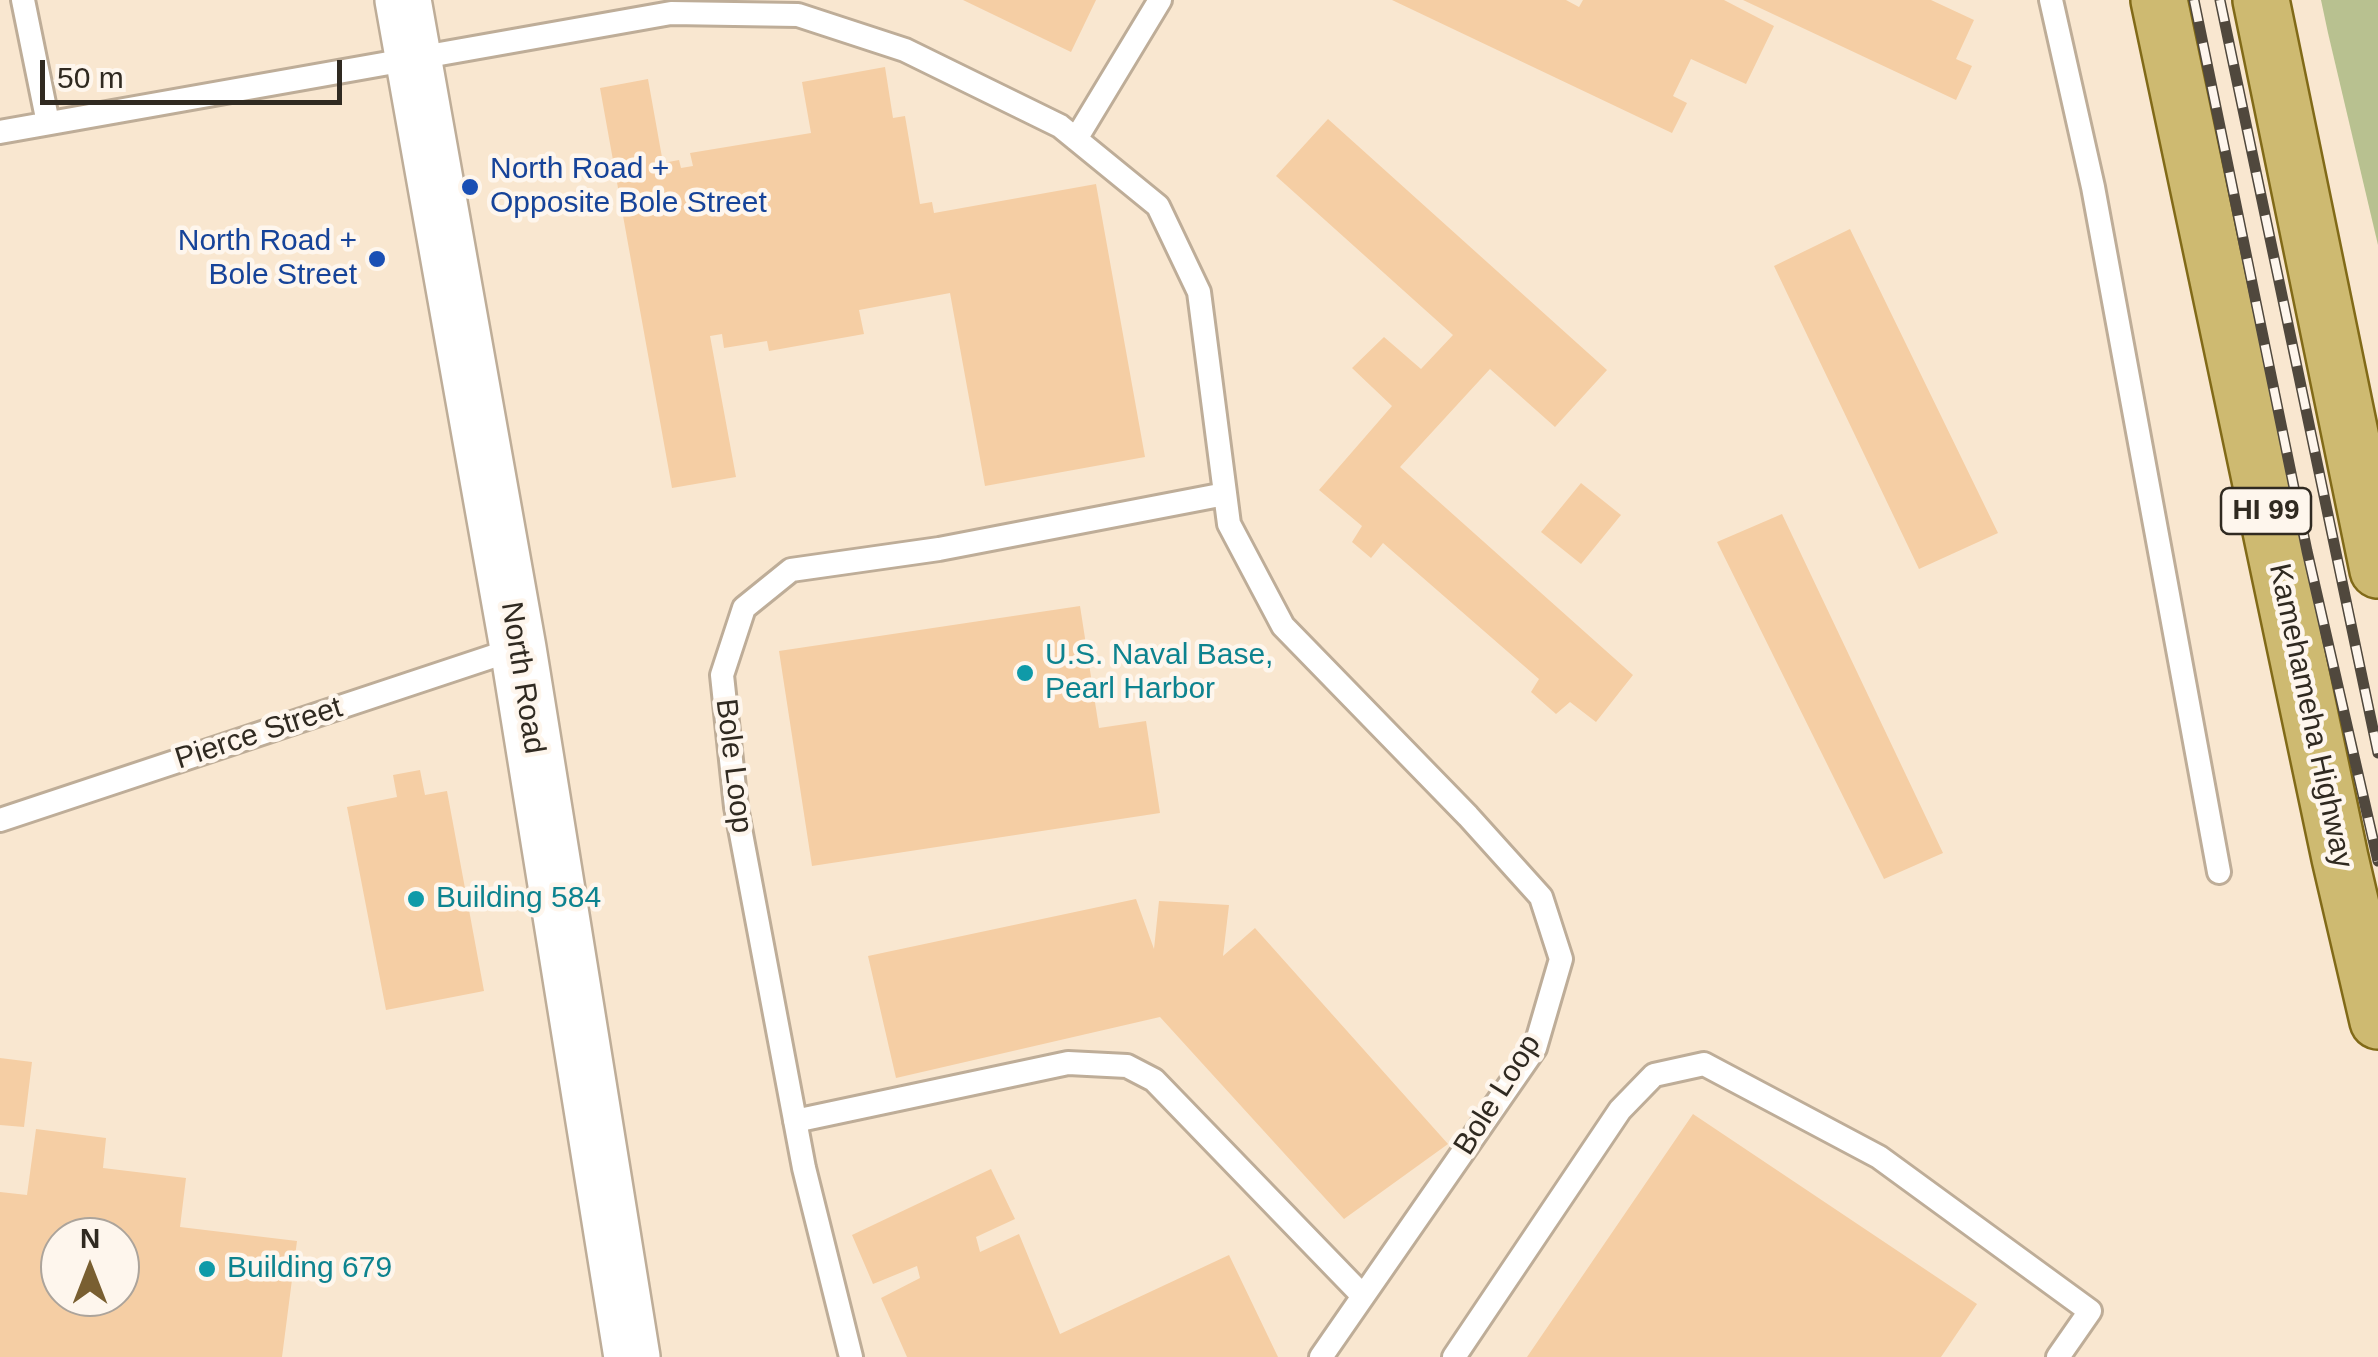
<!DOCTYPE html>
<html>
<head>
<meta charset="utf-8">
<style>
	body { margin:0 }
	#map { position:relative; width:2378px; height:1357px; overflow:hidden; background:#f9e7d0; font-family:Helvetica,sans-serif }
	canvas { display:block }
	.north { position:absolute; left:40px; top:1217px; width:100px; height:100px; box-sizing:border-box; background:#fef6ed; border:2px solid #aca49b; border-radius:50%; rotate:0deg; font-size:28px; font-weight:700; line-height:40px; text-align:center; color:#302a21 }
	.north::after { content:''; display:block; margin:auto; width:35px; height:45px; background:#795f31; clip-path:polygon(50% 0,100% 100%,50% 72%,0 100%) }
	.scale { position:absolute; left:40px; top:60px; width:302px; height:45px; box-sizing:border-box; border:5px solid #302a21; border-top:0; padding-left:12px; font-size:30px; line-height:35px; white-space:nowrap; color:#302a21; -webkit-text-stroke:8px #fef6ed; paint-order:stroke }
</style>
</head>
<body>
<div id="map">
<canvas width="2378" height="1357"></canvas>
<div class="north">N</div>
<div class="scale">50 m</div>
</div>
<script>
const context = document.querySelector('canvas').getContext('2d');
context.lineJoin = 'round';
function fill(path, color) { context.fillStyle = color; context.fill(path, 'evenodd'); }
function stroke(path, color, width, dash) { context.strokeStyle = color; context.lineWidth = width; context.lineCap = dash ? 'butt' : 'round'; context.setLineDash(dash || []); context.stroke(path); }
function drawText(font, color, halo, rows, align = 'center') {
  context.font = font + ' Helvetica,sans-serif'; context.lineWidth = 9; context.setLineDash([]); context.textBaseline = 'middle'; context.strokeStyle = halo; context.fillStyle = color; for (const [text, x, y, turn = 0] of rows) {
    context.save(); context.translate(x, y); context.rotate((+turn || 0) * Math.PI / 180); context.textAlign = isNaN(turn) ? turn : align; if (halo) context.strokeText(text, 0, 0); context.fillText(text, 0, 0); context.restore();
  }
}
fill(new Path2D(`
	M2321,0H2378V245L2328,33Z`), '#b8c190');
fill(new Path2D(`
	M963,0H1096L1071,52Z
	M1392,0H1566L1579,7L1583,0H1724L1774,26L1746,84L1691,59L1673,96L1687,103L1672,133Z
	M1743,0H1931L1974,20L1956,59L1972,66L1956,100Z
	M885,67L893,118L905,116L920,204L932,202L934,213L1096,184L1145,457L985,486L950,293L859,310L864,334L769,351L767,341L724,348L722,334L710,336L736,477L672,488L600,88L648,79L663,163L679,160L681,168L693,166L690,153L811,133L802,82Z
	M1328,119L1607,370L1555,427L1490,369L1400,467L1633,675L1596,722L1570,702L1556,714L1531,692L1539,679L1383,543L1371,558L1352,542L1362,526L1319,490L1392,406L1352,368L1384,337L1421,369L1453,335L1276,176Z
	M1850,229L1998,533L1919,569L1774,266Z
	M1581,483L1621,515L1581,564L1541,532Z
	M1782,514L1943,853L1884,879L1717,542Z
	M1080,606L1099,728L1146,721L1160,813L812,866L779,651Z
	M420,770L425,795L447,791L484,991L386,1010L347,807L397,797L393,775Z
	M1136,899L1154,949L1159,901L1229,905L1223,956L1255,928L1448,1144L1344,1219L1160,1017L896,1078L868,956Z
	M0,1058L32,1062L24,1127L0,1125Z
	M1693,1114L1977,1304L1941,1357H1527Z
	M36,1129L106,1138L103,1168L186,1178L180,1227L297,1241L282,1357H0V1192L27,1195ZM60,1237H120V1297H60Z
	M991,1169L1015,1219L976,1237L980,1252L1019,1234L1060,1334L1229,1255L1278,1357H907L881,1298L920,1278L917,1266L873,1284L852,1235Z`), '#f5cea4');
const service = new Path2D(`
	M23,0L48,123
	M2051,0L2093,187L2219,872
	M0,132L671,13L798,15L905,50L1060,126L1158,206L1199,292L1229,524L1283,626L1468,816L1541,897L1561,959L1535,1048L1321,1357
	M1076,139L1160,0
	M0,820L518,648
	M795,1121L1068,1063L1127,1066L1154,1080L1363,1296
	M851,1357L804,1168L736,807L722,675L744,608L791,570L939,549L1225,494
	M1454,1357L1620,1110L1654,1075L1704,1064L1879,1157L2090,1311L2058,1357`);
const tertiary = new Path2D(`
	M403,0L518,648L632,1357`);
const primary = new Path2D(`
	M2159,0L2340,858L2378,1021
	M2261,0L2378,570`);
stroke(service, '#bead98', 28);
stroke(tertiary, '#bead98', 60);
stroke(primary, '#816a18', 60);
stroke(service, '#fff', 22);
stroke(tertiary, '#fff', 55);
stroke(primary, '#ceba71', 55);
const rail = new Path2D(`
	M2194,0L2307,551L2378,861
	M2220,0L2378,753`);
stroke(rail, '#50483d', 11);
stroke(rail, '#fef6ed', 8, [22]);
for (const [x, y, r, color] of [
	[470,187,10,"#1a4fb4"],
	[377,259,10,"#1a4fb4"],
	[1025,673,10,"#0f9aa8"],
	[416,899,10,"#0f9aa8"],
	[207,1269,10,"#0f9aa8"]
]) { const dot = new Path2D(); dot.arc(x, y, r, 0, 2 * Math.PI); context.fillStyle = color; context.fill(dot); stroke(dot, '#fef6ed', 4); }
for (const [x, y, w] of [
	[2266,511,90]
]) { const box = new Path2D(); box.roundRect(x - w / 2, y - 23, w, 46, 8); context.fillStyle = '#fef6ed'; context.fill(box); stroke(box, '#302a21', 2.5); }
drawText('bold 28px', '#302a21', null, [
	["HI 99",2266,511]
]);
drawText('30px', '#164399', '#fef6ed', [
	["North Road +",490,170],
	["Opposite Bole Street",490,204],
	["North Road +",357,242,"right"],
	["Bole Street",357,276,"right"]
], 'left');
drawText('30px', '#0d838f', '#fef6ed', [
	["U.S. Naval Base,",1045,656],
	["Pearl Harbor",1045,690],
	["Building 584",436,899],
	["Building 679",227,1269]
], 'left');
drawText('30px', '#302a21', '#fef6ed', [
	["North Road",522,678,81],
	["Kamehameha Highway",2310,716,78],
	["Pierce Street",259,734,-18],
	["Bole Loop",733,766,83],
	["Bole Loop",1498,1095,-58]
]);
</script>
</body>
</html>
